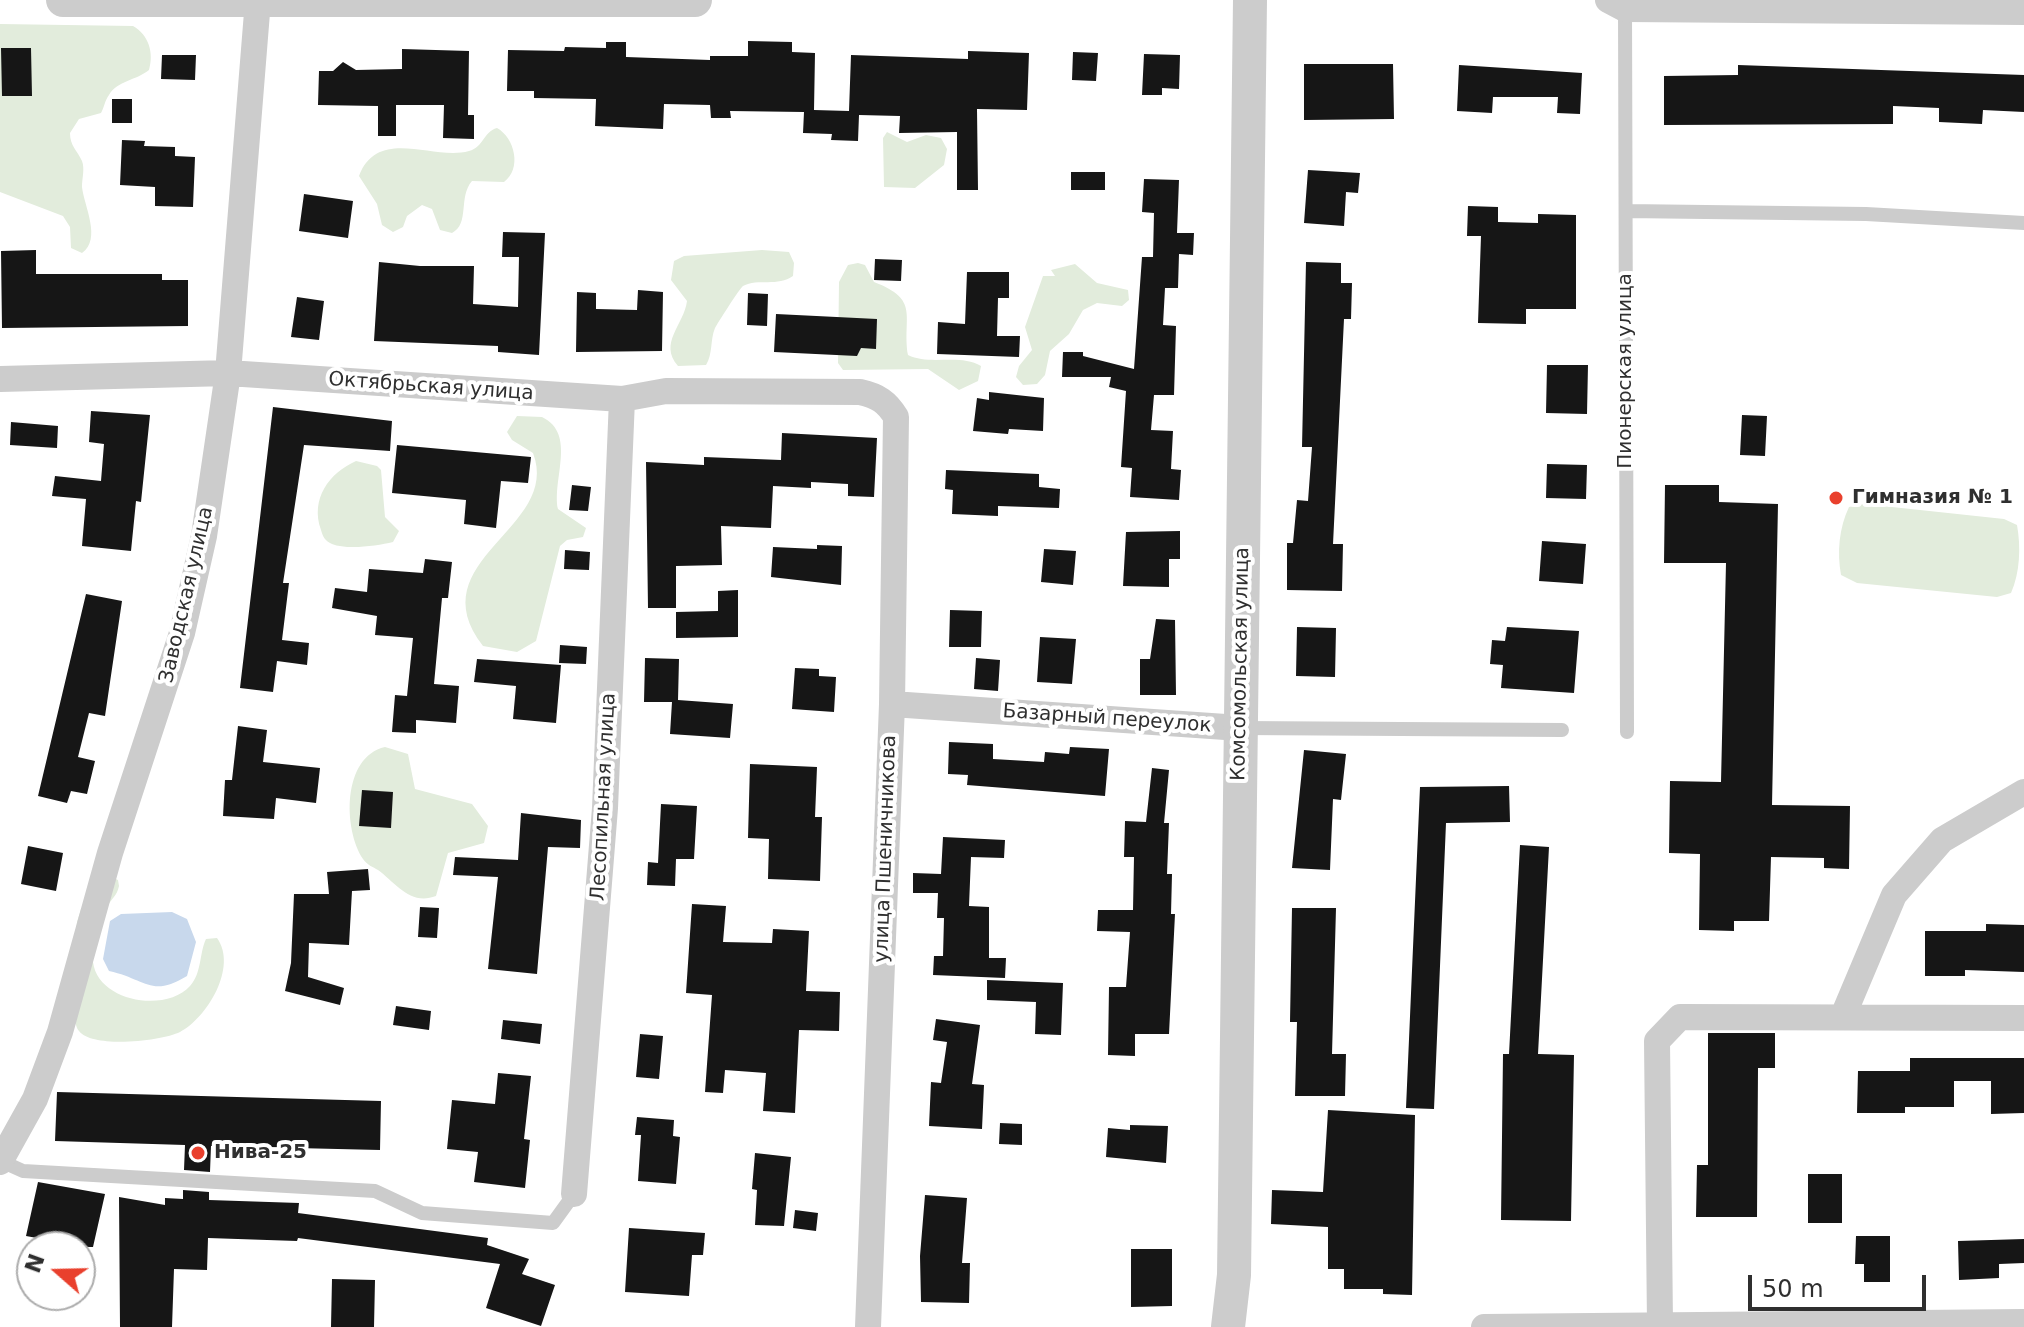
<!DOCTYPE html>
<html>
<head>
<meta charset="utf-8">
<style>
	body { margin:0 }
	#map { position:relative; width:2024px; height:1327px; overflow:hidden; background:#fff; font-family:"DejaVu Sans",sans-serif }
	canvas { display:block }
	.north { position:absolute; left:16px; top:1231px; width:80px; height:80px; box-sizing:border-box; background:#fff; border:2px solid #acacac; border-radius:50%; rotate:290deg; font-size:22px; font-weight:700; line-height:32px; text-align:center; color:#2f2f2f }
	.north::after { content:''; display:block; margin:auto; width:28px; height:36px; background:#e9402d; clip-path:polygon(50% 0,100% 100%,50% 72%,0 100%) }
	.scale { position:absolute; left:1748px; top:1275px; width:178px; height:36px; box-sizing:border-box; border:4px solid #2f2f2f; border-top:0; padding-left:10px; font-size:24px; line-height:28px; white-space:nowrap; color:#2f2f2f; -webkit-text-stroke:6px #fff; paint-order:stroke }
</style>
</head>
<body>
<div id="map">
<canvas width="2024" height="1327"></canvas>
<div class="north">N</div>
<div class="scale">50 m</div>
</div>
<script>
const context = document.querySelector('canvas').getContext('2d');
context.lineJoin = 'round';
function fill(path, color) { context.fillStyle = color; context.fill(path, 'evenodd'); }
function stroke(path, color, width, dash) { context.strokeStyle = color; context.lineWidth = width; context.lineCap = dash ? 'butt' : 'round'; context.setLineDash(dash || []); context.stroke(path); }
function drawText(font, color, halo, rows, align = 'center') {
  context.font = font + ' "DejaVu Sans",sans-serif'; context.lineWidth = 8; context.setLineDash([]); context.textBaseline = 'middle'; context.strokeStyle = halo; context.fillStyle = color; for (const [text, x, y, turn = 0] of rows) {
    context.save(); context.translate(x, y); context.rotate((+turn || 0) * Math.PI / 180); context.textAlign = isNaN(turn) ? turn : align; if (halo) context.strokeText(text, 0, 0); context.fillText(text, 0, 0); context.restore();
  }
}
fill(new Path2D(`
	M0,24L133,26C149,35 154,53 149,70C137,80 117,81 109,95C105,100 104,108 101,113L79,119L70,133C70,146 77,150 82,161C85,169 82,178 82,187C84,206 102,239 82,253L71,248L70,227L63,216L0,192Z
	M497,128C515,138 522,169 504,182L472,181C458,197 470,224 452,233L440,230L432,209L422,205L407,216L403,227L393,232L382,225L377,204L359,176C378,126 433,161 469,151C484,147 483,132 497,128Z
	M887,132L907,142L926,135L941,138L947,149L944,165L915,188L884,187L883,138Z
	M762,250L789,252L794,263L793,276C778,287 758,278 743,286C740,288 717,324 715,328C710,340 713,354 706,365L678,366C658,343 684,325 687,301L671,280L674,261L684,256Z
	M858,263L865,265L874,282C921,300 902,316 908,355C930,366 960,353 981,366L978,381L959,390L928,369L843,370L838,363L839,282L848,265Z
	M1075,264L1097,283L1128,290L1129,300L1122,306L1097,303L1083,310L1069,334L1050,351L1045,375L1037,384L1023,385L1016,377L1019,366L1032,350L1025,327L1043,276H1055L1051,270Z
	M517,416L542,417C577,434 552,479 558,509L586,528L583,537L567,540L560,546L536,641L517,652L483,646C417,560 562,529 533,453L512,440L507,432Z
	M356,461L377,466L381,470L385,517L399,531L393,542C377,546 347,550 332,544C325,541 323,537 321,530C310,499 329,473 356,461Z
	M1864,504L2004,519L2017,525C2021,547 2020,573 2011,593L1997,597L1857,583L1841,575C1837,552 1839,528 1849,507Z
	M385,747L408,754L415,789L472,804L488,826L484,843L448,853L436,896C410,906 396,883 378,870C373,867 367,865 363,859C343,829 342,757 385,747Z
	M112,877L118,880L119,886C117,896 111,899 107,907C99,923 92,944 93,962C98,1002 166,1013 190,986C202,973 199,954 206,939L217,938C238,967 207,1018 180,1032C162,1041 93,1049 79,1031C68,1017 75,943 77,922L81,909Z`), '#e2ecdc');
fill(new Path2D(`
	M172,912L187,919L196,942L187,976C151,998 146,979 109,971L103,959L110,921L121,914Z`), '#c8d8ec');
fill(new Path2D(`
	M748,41L792,42V52L815,53L814,110L849,111L851,55L968,59V51L1029,53L1027,110L977,109L978,190H957V132L899,133L900,116L859,115L858,141L831,140L832,134L803,133L804,112L730,111L731,118H711L710,105L664,104L663,129L595,126L596,99L534,98V91H507L508,50L564,51L565,47L606,48V42H626V57L710,60V56H748Z
	M1,48H31L32,96H2Z
	M402,49L469,51L468,115H474V139L443,138L444,105H396V136H378V106L318,105L319,71H333L343,62L356,70L402,69Z
	M1073,52L1098,53L1096,81L1072,80Z
	M1144,54L1180,55L1179,89L1162,88V95H1142Z
	M162,55H196L195,80L161,79Z
	M1304,64H1393L1394,119L1304,120Z
	M1459,65L1582,73L1580,114L1557,113L1558,97H1493L1492,113L1457,111Z
	M1738,65L2024,75V112L1983,110L1982,124L1939,122V108L1893,106V124L1664,125V76L1738,75Z
	M112,99H132V123H112Z
	M122,140L145,141L144,146L175,147V156L195,157L193,207L155,206V187L120,185Z
	M1308,170L1360,173L1358,193L1346,192L1344,226L1304,223Z
	M1071,172H1105V190H1071Z
	M1144,179L1179,180L1177,233H1194L1193,255L1179,254L1178,288H1165L1163,325L1176,326L1174,395H1154L1151,430L1173,431L1171,469L1181,470L1179,500L1130,497L1132,468L1121,467L1126,391L1109,387L1111,377H1062L1063,352H1083V356L1134,369L1142,257H1153L1154,213L1142,212Z
	M304,194L353,201L348,238L299,231Z
	M1468,206L1498,207V222L1538,223V214L1576,215V309H1526V324L1478,323L1481,236H1467Z
	M503,232L545,233L539,355L498,352V346L374,341L379,262L420,266H474L473,304L518,307L519,257H502Z
	M36,250V274H162V280H188V326L2,328L1,251Z
	M875,259L902,260L901,281L874,280Z
	M1306,262L1341,263V283H1352L1351,319H1344L1333,544H1343L1342,591L1287,590V543H1293L1297,500L1308,501L1312,447H1302Z
	M967,272H1009V298H998L997,336H1020L1019,357L937,354L938,322L965,324Z
	M638,290L663,292L662,351L576,352L577,292L596,293V309L637,310Z
	M748,293L768,294L767,326L747,325Z
	M297,297L324,301L319,340L291,337Z
	M776,314L877,319L876,349L861,348L857,356L774,352Z
	M1547,365H1588L1587,414L1546,413Z
	M989,392L1044,398L1043,431L1009,429L1008,434L973,431L977,398L989,400Z
	M273,407L392,421L390,451L304,445L283,583H289L282,640L309,643L307,665L277,661L273,692L240,688Z
	M91,411L150,415L141,502L136,501L131,551L82,546L86,499L52,496L55,476L101,481L104,444L89,442Z
	M1742,415L1767,416L1765,456L1740,455Z
	M11,422L58,426L57,448L10,445Z
	M782,433L877,438L874,497L848,496V484L811,482V488L773,486L771,528L721,526L722,565L676,566V608H648L646,462L704,465V457L781,460Z
	M397,445L531,457L528,483L501,481L496,528L464,524L466,500L392,493Z
	M1547,464L1587,465L1586,499L1546,498Z
	M946,470L1039,474V487L1060,489L1059,508L998,506V516L952,514L953,490L945,489Z
	M572,485L591,487L588,511L569,510Z
	M1665,485H1719V502L1778,504L1772,805L1850,806L1849,869L1824,868V858L1771,857L1769,921H1734V931L1699,930L1700,854L1669,853L1670,781L1721,782L1726,563H1664Z
	M1180,531V559H1169V587L1123,586L1126,532Z
	M1542,541L1586,544L1583,584L1539,581Z
	M817,545L842,546L841,585L771,577L773,547L817,549Z
	M1044,549L1076,551L1073,585L1041,582Z
	M565,550L590,552L589,570L564,569Z
	M425,559L452,562L448,598H442L434,684L459,686L456,723L416,720V733L392,732L395,695L407,696L413,638L375,635L377,616L332,608L335,588L367,592L369,569L423,573Z
	M738,590V637L676,638V612L718,611V591Z
	M86,594L122,601L105,716L89,713L78,757L95,761L87,794L71,791L67,803L38,796Z
	M950,610L982,611L981,647H949Z
	M1156,619L1175,620L1176,695H1140V659H1150Z
	M1297,627L1336,628L1335,677L1296,676Z
	M1507,627L1579,631L1574,693L1501,688L1503,665L1490,664L1492,640L1505,641Z
	M1040,637L1076,639L1072,684L1037,682Z
	M560,645L587,647L586,664L559,663Z
	M645,658L679,659L678,700L733,704L730,738L670,734L672,702H644Z
	M976,658L1000,660L998,691L974,689Z
	M477,659L561,665L556,723L513,719L516,686L474,682Z
	M795,668L819,669V676L836,677L834,712L792,709Z
	M238,726L267,730L263,762L320,768L316,803L276,798L274,819L223,816L225,780H232Z
	M949,742L993,744V759L1044,762L1045,752L1069,754L1070,747L1109,749L1105,796L967,785L968,775L948,774Z
	M1304,750L1346,754L1341,800L1333,799L1330,870L1292,868Z
	M750,764L817,767L815,817H822L820,881L768,879L769,839L748,838Z
	M1152,768L1169,770L1164,823H1169L1167,874H1172L1171,914H1175L1169,1034H1135V1056L1108,1055L1109,987H1126L1130,932L1097,931L1098,910H1133L1134,857H1124L1125,821L1146,822Z
	M1509,786L1510,822L1446,823L1434,1109L1406,1108L1420,787Z
	M362,790L393,792L391,828L359,826Z
	M661,804L697,806L694,859H676L675,886L647,885L648,862L658,863Z
	M521,813L581,820L580,848L548,847L537,974L488,969L498,877L453,875L455,857L518,860Z
	M943,837L1005,840L1004,858L971,857L969,906L989,907V958H1006L1005,978L933,975L934,956H943L944,918H937L938,893H913V873L941,874Z
	M1520,845L1549,847L1538,1054L1574,1055L1571,1221L1501,1220L1503,1054H1509Z
	M28,846L63,853L56,891L21,884Z
	M368,869L370,890L352,891L349,945L309,943L308,977L344,988L340,1005L285,991L291,963L294,894H329L327,872Z
	M692,904L726,906L723,942L772,943L773,929L809,931L806,991L840,992L839,1031L799,1030L795,1113L763,1111L766,1073L725,1070L723,1093L705,1092L712,995L686,993Z
	M420,907L439,908L437,938L418,937Z
	M1292,908H1336L1332,1054H1346L1345,1096H1295L1297,1022H1290Z
	M1986,924L2024,925V972L1965,970V976H1925V931H1986Z
	M987,980L1063,983L1061,1035L1035,1034L1036,1002L987,1000Z
	M396,1006L431,1011L429,1030L393,1025Z
	M936,1019L980,1025L972,1084L984,1085L982,1129L929,1126L931,1082L941,1083L947,1042L933,1040Z
	M503,1020L542,1024L540,1044L501,1039Z
	M1708,1033H1775V1068H1758L1757,1217H1696L1697,1165H1708Z
	M640,1034L663,1036L659,1079L636,1077Z
	M1910,1058H2024V1113L1991,1114V1081H1954V1107H1905V1113H1857L1858,1071H1910Z
	M498,1073L531,1076L524,1139L530,1140L525,1188L474,1182L478,1152L447,1149L452,1100L495,1104Z
	M57,1092L381,1101L380,1150L211,1146L210,1172L184,1170L185,1145L55,1141Z
	M1328,1110L1415,1115L1412,1295L1383,1294V1289H1344V1269H1328V1227L1271,1224L1272,1190L1323,1192Z
	M637,1117L674,1120L673,1136L680,1137L676,1184L638,1181L641,1135H635Z
	M1000,1123L1022,1124V1145L999,1144Z
	M1130,1125L1168,1126L1166,1163L1106,1157L1108,1128L1130,1130Z
	M755,1153L791,1157L784,1226L755,1225L757,1190L752,1189Z
	M1808,1174H1842V1223H1808Z
	M38,1182L105,1194L93,1247H35L37,1238L26,1236Z
	M183,1190L209,1192V1200L299,1203L298,1213L488,1238L487,1245L529,1259L522,1274L555,1285L541,1326L486,1308L500,1264L298,1238L297,1241L208,1238L207,1270L174,1269L172,1327H120L119,1197L165,1205V1198L183,1199Z
	M925,1195L967,1198L962,1263H970L969,1303L921,1302L920,1256Z
	M795,1210L818,1213L816,1231L793,1228Z
	M629,1228L705,1233L703,1255H692L689,1296L625,1292Z
	M1856,1236H1890V1282H1864V1264H1855Z
	M2024,1239V1263L1999,1264V1278L1959,1280L1958,1241Z
	M1131,1249H1172V1306L1131,1307Z
	M332,1279L375,1280L374,1327H331Z`), '#161616');
stroke(new Path2D(`
	M1625,9L1627,732
	M1626,211L1866,214L2024,223
	M1240,728L1562,730
	M1,1161L23,1171L375,1191L422,1213L553,1223L574,1194`), '#ccc', 14);
stroke(new Path2D(`
	M1608,0L1625,9L2024,12
	M0,379L228,373L622,399L666,391L860,392C878,396 887,402 896,417L892,704L868,1327
	M892,704L1240,728
	M1843,1016L1894,895L1942,840L2024,792
	M0,1162L35,1099L60,1032L110,853L182,633L204,536L228,373L258,0
	M574,1194L605,808L622,399
	M1660,1325L1657,1041L1680,1017L2024,1018
	M1484,1327L2024,1322`), '#ccc', 26);
stroke(new Path2D(`
	M63,0H695
	M1228,1327L1234,1275L1250,0`), '#ccc', 34);
for (const [x, y, r, color] of [
	[1836,498,8,"#e9402d"],
	[198,1153,8,"#e9402d"]
]) { const dot = new Path2D(); dot.arc(x, y, r, 0, 2 * Math.PI); context.fillStyle = color; context.fill(dot); stroke(dot, '#fff', 3); }
drawText('20px', '#2f2f2f', '#fff', [
	["Пионерская улица",1626,371,-90],
	["Октябрьская улица",431,387,4],
	["Заводская улица",187,595,-77],
	["Комсомольская улица",1241,664,-89],
	["Базарный переулок",1107,719,4],
	["Лесопильная улица",604,797,-87],
	["улица Пшеничникова",886,849,-88]
]);
drawText('bold 20px', '#2f2f2f', '#fff', [
	["Гимназия № 1",1852,498],
	["Нива-25",214,1153]
], 'left');
</script>
</body>
</html>
